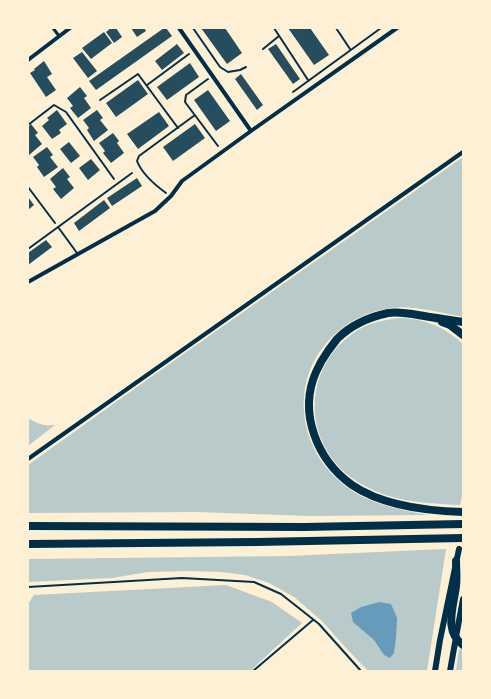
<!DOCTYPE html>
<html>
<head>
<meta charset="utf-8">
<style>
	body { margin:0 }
	#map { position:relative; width:491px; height:699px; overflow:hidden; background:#fdf0d5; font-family:"Fira Sans Condensed",sans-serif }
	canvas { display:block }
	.frame { position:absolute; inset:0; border:29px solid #fdf0d5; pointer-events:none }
</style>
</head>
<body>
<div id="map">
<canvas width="491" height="699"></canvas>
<div class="frame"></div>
</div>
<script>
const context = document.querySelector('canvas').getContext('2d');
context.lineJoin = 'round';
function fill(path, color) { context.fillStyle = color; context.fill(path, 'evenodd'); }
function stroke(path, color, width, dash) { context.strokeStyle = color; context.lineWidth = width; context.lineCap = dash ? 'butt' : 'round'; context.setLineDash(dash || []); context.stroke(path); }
fill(new Path2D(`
	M463,157V317C441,313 413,305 391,308C376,310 362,315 349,323C334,333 321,347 313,363C294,402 305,450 337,479C362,503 396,509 428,515L310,516L197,512L28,513V465C172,361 318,260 463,157Z
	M401,318C425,319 445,327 463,344V492L460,505C422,503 388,502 355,480C305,447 301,376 347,338C363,324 381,320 401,318Z
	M28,418C38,424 43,426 55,425L28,446Z
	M446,549L427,671H368L347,649L322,621L294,597L269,583L245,575L221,572L188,571L148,572L112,578L28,582V559L288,556Z
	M226,585L272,602L302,623L250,671H28V604L34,595Z
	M459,649L463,650V671H456Z`), '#b9caca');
fill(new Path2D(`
	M380,602L391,604L397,618L396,638L394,653L390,658L384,655L374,640L353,622L351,613L361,607Z`), '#669bbc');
fill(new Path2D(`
	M111,28H116L122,37L114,43L106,32Z
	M131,28H144L146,31L137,37Z
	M164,28H166L172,36L96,90L89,81Z
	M201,28H225L242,53L227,64Z
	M288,28H310L329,55L314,65Z
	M104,32L112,43L91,59L82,48Z
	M177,44L184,53L162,70L155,61Z
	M276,44L300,79L293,84L268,49Z
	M82,52L97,71L88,78L73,58Z
	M44,61L52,74L47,77L56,90L46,97L30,73L35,70L34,69Z
	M190,63L199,77L167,100L157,87Z
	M241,74L263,105L257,110L235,79Z
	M138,80L148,94L116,117L106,103Z
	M80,87L87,96L84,98L91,108L78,118L70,108L73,106L67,98Z
	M208,90L230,121L216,131L194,100Z
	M57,110L67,124L59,130L61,133L52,139L42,126L49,120L47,118Z
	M97,110L103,118L100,120L108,130L94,141L87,130L89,128L83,120Z
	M159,112L169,126L138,149L127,134Z
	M31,124L38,133L35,135L42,144L29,155L28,154V127Z
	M195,124L205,138L173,161L163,147Z
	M113,133L119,141L117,143L124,153L111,163L103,153L105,151L99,143Z
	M69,142L80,156L71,163L60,149Z
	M47,147L53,155L50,157L58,167L44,177L37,167L39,165L33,157Z
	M91,159L100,170L88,180L79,168Z
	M63,168L70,177L67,179L74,188L61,199L53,189L56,187L50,179Z
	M137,178L142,186L112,206L107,198Z
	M28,197L34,205L28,210Z
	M104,200L110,208L79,231L74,223Z
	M46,240L52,247L28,265V253Z`), '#264d5e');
stroke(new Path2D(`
	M193,28L220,67L228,72L240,70L246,67
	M274,28L308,80
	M336,28L350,49
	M263,49L279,36
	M208,79L186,95L185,102L218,146
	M147,85L189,54
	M293,92L381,28
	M100,100L138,74L178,128
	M28,125L54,105L66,112L114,179
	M28,187L55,223
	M166,193C155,185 142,174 137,161L139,156L195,115
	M28,587L182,578L254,582L281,594L319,624L361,671
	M253,671L313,620`), '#003049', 2);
stroke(new Path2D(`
	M58,227L77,253
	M28,249L132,173`), '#003049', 2);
stroke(new Path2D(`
	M53,28L59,36`), '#003049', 3);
stroke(new Path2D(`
	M179,28L251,131
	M28,60L70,28
	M28,282L155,211L171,196L182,181L251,131L397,28
	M28,459L463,152`), '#003049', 4);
stroke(new Path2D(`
	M435,671L440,640L459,549
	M450,671L456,637L463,599`), '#003049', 6);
stroke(new Path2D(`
	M442,322L450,325L463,335
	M463,322C452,320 441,319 430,317C416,315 402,311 388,313C369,317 350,326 337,339C334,343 331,347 328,351C323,358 319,365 316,372C298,413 317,460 352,485C383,506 427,511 463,512
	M28,526L304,527L463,524
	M28,544L257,542L463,538
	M456,561C456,569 457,578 456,586C454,605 443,631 463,645`), '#003049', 8);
</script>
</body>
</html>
